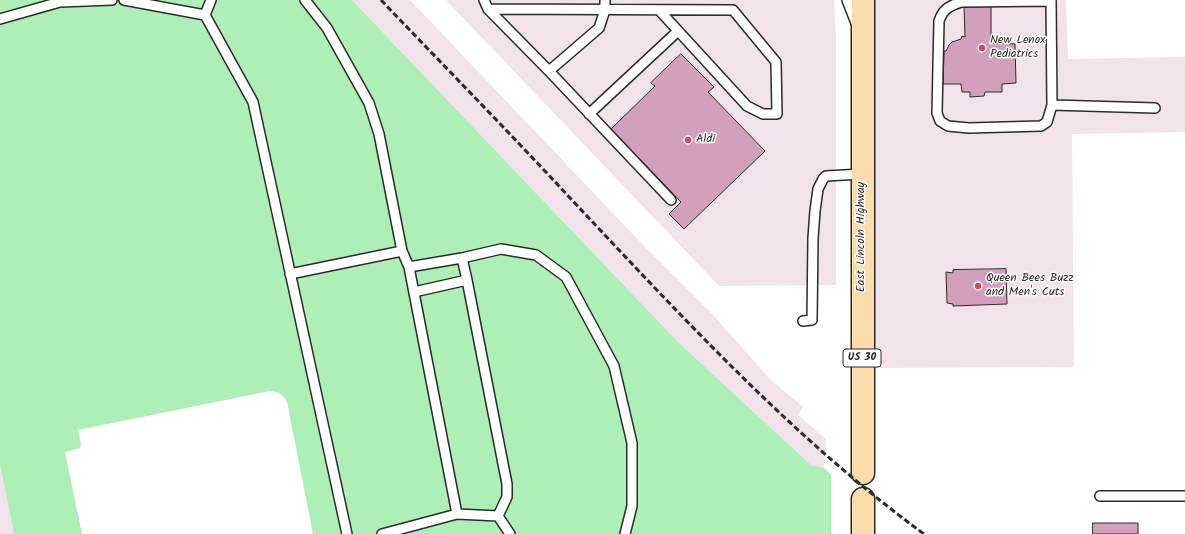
<!DOCTYPE html>
<html>
<head>
<meta charset="utf-8">
<style>
	body { margin:0 }
	canvas { display:block; background:#fff }
</style>
</head>
<body>
<canvas width="1185" height="534"></canvas>
<script>
const context = document.querySelector('canvas').getContext('2d');
context.lineJoin = 'round';
function fill(path, color) { context.fillStyle = color; context.fill(path, 'evenodd'); }
function stroke(path, color, width, dash) { context.strokeStyle = color; context.lineWidth = width; context.lineCap = dash ? 'butt' : 'round'; context.setLineDash(dash || []); context.stroke(path); }
function drawText(font, color, halo, rows, align = 'center') {
  context.font = font + ' Kalam,sans-serif'; context.lineWidth = 3; context.setLineDash([]); context.textBaseline = 'middle'; context.strokeStyle = halo; context.fillStyle = color; for (const [text, x, y, turn = 0] of rows) {
    context.save(); context.translate(x, y); context.rotate((+turn || 0) * Math.PI / 180); context.textAlign = isNaN(turn) ? turn : align; if (halo) context.strokeText(text, 0, 0); context.fillText(text, 0, 0); context.restore();
  }
}
fill(new Path2D(`
	M352,0H410L647,249L713,315L769,378L803,407L798,415L826,439L824,468L811,465L678,342Z
	M446,0H834L836,35V285L719,286Z
	M868,0H1066L1068,59L1185,57V132L1072,134L1074,367L868,368Z
	M0,465L14,534H0Z`), '#f2e2eb');
fill(new Path2D(`
	M0,0H352L678,342L811,465L824,468L831,474V534H313L287,402C283,394 279,392 270,391L78,430L81,444L80,448L65,452L82,534H14L0,465Z`), '#aeefb7');
const building = new Path2D(`
	M991,4V37H993V43L1015,44L1016,83L1002,84V92H985L984,96L970,97V92H962L961,84H943L944,51H946L949,45L952,42L961,39L962,36L965,37L964,5Z
	M681,54L714,87L708,92L765,151L684,229L669,214L681,202L611,129L655,86L651,83Z
	M1006,269L1007,304L953,306V304L947,303L946,272L953,273V270Z
	M1093,523H1138V534H1093Z`);
fill(building, '#d2a0bd');
stroke(building, '#2b2b2b', 1);
const lane = new Path2D(`
	M124,0L205,15
	M211,0L205,15L253,102L347,534
	M305,0L327,28L369,103L379,134L402,251L409,267L457,514L382,534
	M484,0L488,9L549,71L671,200
	M847,0L856,23
	M1051,0L1052,105L1155,108
	M1051,1L961,2C949,6 943,9 939,21L937,113L940,121L948,126L969,128L1041,126L1047,122L1052,105
	M488,9L733,10L776,62L777,114H763L747,106L659,10
	M0,19L60,2L112,0
	M549,71L599,28L605,10V0
	M589,114L678,31
	M409,267L462,258L501,249L536,255L566,277L614,366L632,443V506L625,534
	M290,274L402,251
	M467,280L507,484V497L498,516
	M414,292L467,280L462,258
	M803,321L812,320L813,238L815,211L818,189L823,179L826,176L862,174
	M1100,496H1185
	M457,514L498,516L510,534`);
const primary = new Path2D(`
	M863,473V0
	M863,534V499`);
stroke(lane, '#2b2b2b', 12);
stroke(primary, '#2b2b2b', 25);
stroke(lane, '#fff', 9);
stroke(primary, '#fddcac', 22);
stroke(new Path2D(`
	M381,0C444,66 509,132 571,199C682,317 793,438 924,534`), '#2b2b2b', 3, [6, 3]);
for (const [x, y, r, color] of [
	[982,48,4,"#d1495b"],
	[688,140,4,"#d1495b"],
	[978,286,4,"#d1495b"]
]) { const dot = new Path2D(); dot.arc(x, y, r, 0, 2 * Math.PI); context.fillStyle = color; context.fill(dot); stroke(dot, '#fff', 1.5); }
for (const [x, y, w] of [
	[862,358,38]
]) { const box = new Path2D(); box.roundRect(x - w / 2, y - 9, w, 18, 3); context.fillStyle = '#fff'; context.fill(box); stroke(box, '#2b2b2b', 1); }
drawText('bold 11px', '#2b2b2b', null, [
	["US 30",862,358]
]);
drawText('12px', '#2b2b2b', '#fff', [
	["New Lenox",990,41],
	["Pediatrics",990,55],
	["Aldi",696,140],
	["Queen Bees Buzz",986,279],
	["and Men's Cuts",986,293]
], 'left');
drawText('12px', '#2b2b2b', '#fff', [
	["East Lincoln Highway",862,237,-90]
]);
</script>
</body>
</html>
